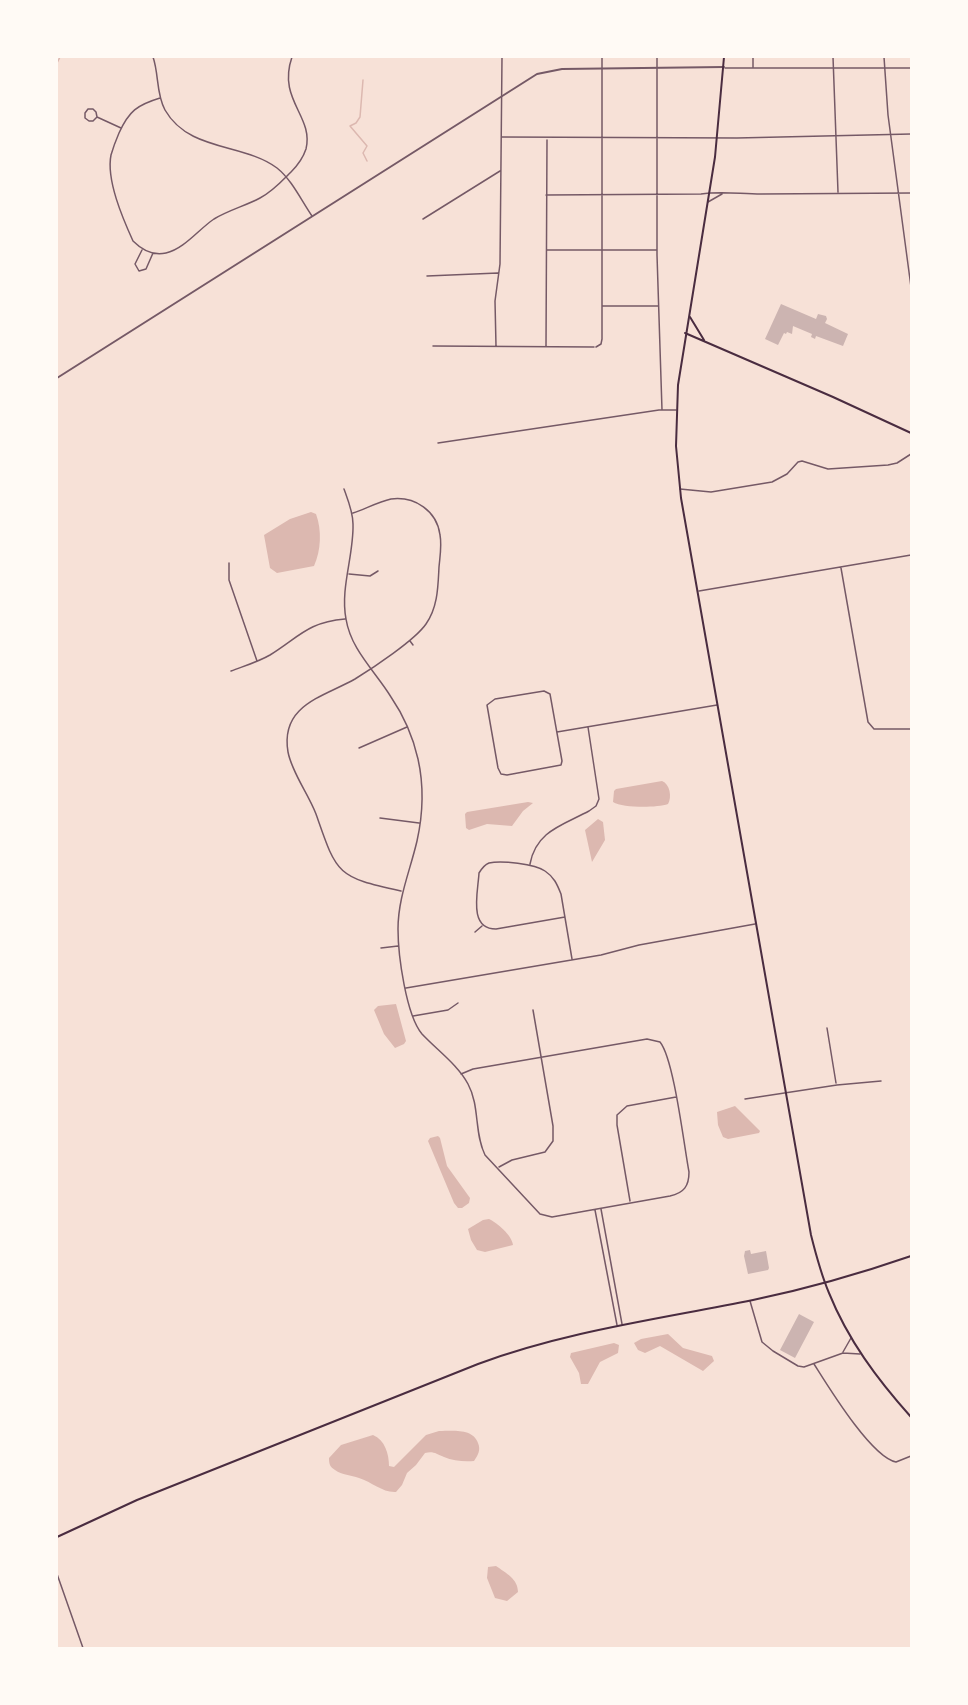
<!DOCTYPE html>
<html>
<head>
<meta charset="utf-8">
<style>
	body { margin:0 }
	#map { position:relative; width:968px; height:1705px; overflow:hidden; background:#f7e1d7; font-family:"Open Sans",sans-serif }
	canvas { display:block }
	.frame { position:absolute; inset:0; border:58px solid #fffaf5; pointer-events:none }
</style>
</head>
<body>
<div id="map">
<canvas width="968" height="1705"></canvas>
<div class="frame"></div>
</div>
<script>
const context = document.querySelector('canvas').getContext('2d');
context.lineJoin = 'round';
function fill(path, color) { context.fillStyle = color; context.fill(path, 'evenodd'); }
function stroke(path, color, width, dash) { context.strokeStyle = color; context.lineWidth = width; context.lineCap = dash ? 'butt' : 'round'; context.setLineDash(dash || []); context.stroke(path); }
fill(new Path2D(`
	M311,512L316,514C322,530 321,551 314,566L277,573L270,568L264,535L290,519Z
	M662,781C670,784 672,797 668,804C656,808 623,808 613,802L614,791L616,789Z
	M528,802L533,803L523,811L512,826L487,824L469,830L466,828L465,814L467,812Z
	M598,819L603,822L605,840L592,862L585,830Z
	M396,1004L406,1041L404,1044L395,1048L384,1034L374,1010L378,1006Z
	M735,1106L760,1131L759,1133L728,1139L723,1137L718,1125L717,1112Z
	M438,1136L440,1138L447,1166L470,1198L469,1203L462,1208H458L454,1203L428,1141L430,1138Z
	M489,1219C497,1223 512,1235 513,1245L485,1252L477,1250L471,1240L468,1229L483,1220Z
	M668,1334L683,1348L712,1356L714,1361L703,1371L660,1346L645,1353L638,1350L634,1343L641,1339Z
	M614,1343L619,1345L618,1353L600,1362L588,1384H581L579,1373L570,1357L571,1353Z
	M439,1431C452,1431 473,1428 478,1443C481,1450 478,1455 474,1461C465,1462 453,1461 444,1457C436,1454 434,1451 425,1453L416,1465L407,1473L402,1485L396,1492C383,1493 372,1482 359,1478C351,1475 342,1475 335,1470C330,1467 329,1464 329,1458L341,1445L373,1435C385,1440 389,1454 389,1466L394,1467L426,1435Z
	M496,1566C506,1573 518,1579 518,1592L507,1601L495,1598L487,1578L488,1567Z`), '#dcb8b0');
stroke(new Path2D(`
	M57,63L60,57
	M363,80L360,117L356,123L350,126L367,146L363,153L367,161`), '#dcb8b0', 1.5);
fill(new Path2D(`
	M781,304L816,319L818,314L826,316L827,319L825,323L848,334L843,346L816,336L815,339L811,337L812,334L793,326L792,334L787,332L786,334L784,333L778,345L765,339Z
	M750,1250L751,1254L766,1251L769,1268L768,1270L748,1274L744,1256L745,1251Z
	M799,1314L814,1322L795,1358L780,1350Z`), '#ccb4b1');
stroke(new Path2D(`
	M153,57C159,74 156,94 165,110C189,152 244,143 277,168C292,180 301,200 312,216
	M657,57V255L662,410
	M833,57L838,192
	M884,57L888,115L911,287
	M753,67V57
	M725,68H911
	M160,98C137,105 129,111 119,133C116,140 113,148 111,155C106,180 123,219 133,241C142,250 153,256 166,253C184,249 199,229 214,219C229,210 245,206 260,198C272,192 281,182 291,172C298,165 303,158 306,149C314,116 277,100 292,57
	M97,117L93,121H89L85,118V113L88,109H93L96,112L97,117L121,128
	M502,137L737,138L911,134
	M546,195L701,194C721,191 740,194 761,194C811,194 861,193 911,193
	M708,202L722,194
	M423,219L500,171
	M142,250L135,264L139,271L146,269L153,253
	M547,250H656
	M427,276L498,273
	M603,306H658
	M433,346L594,347
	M496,346L495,301L500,264L502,57
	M546,346L547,140
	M596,347L601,344L602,339V57
	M438,443L659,410H676
	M344,489C348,500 353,512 353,524C354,555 340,588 346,619C351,650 375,671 391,697C404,716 413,737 418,759C424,786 423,814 417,841C410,871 398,898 398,929C398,955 406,1015 422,1034C437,1050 458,1065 468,1084C480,1106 474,1133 485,1155L540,1214L552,1217L670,1196C684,1193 689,1186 689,1172C684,1146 674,1059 660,1042L647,1039L473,1069L461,1074
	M680,489L711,492L772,482L787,474L798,462L802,461L828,469L888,465L897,463L911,454
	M353,513C365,509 378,502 391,499C415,496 437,511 440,535C442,545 440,556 439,567C438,586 438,607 426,624C415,640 373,668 355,679C323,697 280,705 288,752C292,773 308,793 316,814C337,875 337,877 401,891
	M229,563V580L257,661
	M841,568L868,722L874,729H911
	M349,574L370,576L378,571
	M699,591L911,555
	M410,641L413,645
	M231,671C244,666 258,662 270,655C299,637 308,622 345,619
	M544,691L550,694L562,761L561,765L507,775L501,774L498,768L487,705L495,699Z
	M557,732L717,705
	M359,748L407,727
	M380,818L419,823
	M530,864C536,831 563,825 589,811L596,806L599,799L588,727
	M565,917L496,929C468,929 478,892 479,873C482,868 484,865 489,863C501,860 535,864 545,871C554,877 557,884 561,894L572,959
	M475,932L482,926
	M381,948L398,946
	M406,988L601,955L639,945L755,924
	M413,1016L448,1010L458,1003
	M827,1028L836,1083
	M745,1099L837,1085L881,1081
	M499,1167L512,1160L545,1152L553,1141V1126L533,1010
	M630,1201L617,1125V1115L627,1106L676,1097
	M601,1209L622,1324
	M595,1210L617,1325
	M750,1301L762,1342L773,1351L798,1366L804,1367L843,1353L860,1354
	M843,1352L851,1338
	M814,1364C828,1386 871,1457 896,1462L911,1456
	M57,1574L83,1648`), '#755966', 1.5);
stroke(new Path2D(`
	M57,378L537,74L562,69L724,67`), '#755966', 2);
stroke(new Path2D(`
	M690,317L704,340
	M685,333L833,397L911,433
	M57,1537L137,1500L478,1364C567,1331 660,1319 753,1300C806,1289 859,1274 911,1256`), '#4a2c40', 2);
stroke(new Path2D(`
	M724,57L715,157L678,385L676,446L681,498L811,1235C816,1255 821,1274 829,1293C848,1340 877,1379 911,1417`), '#4a2c40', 2);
</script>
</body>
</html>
